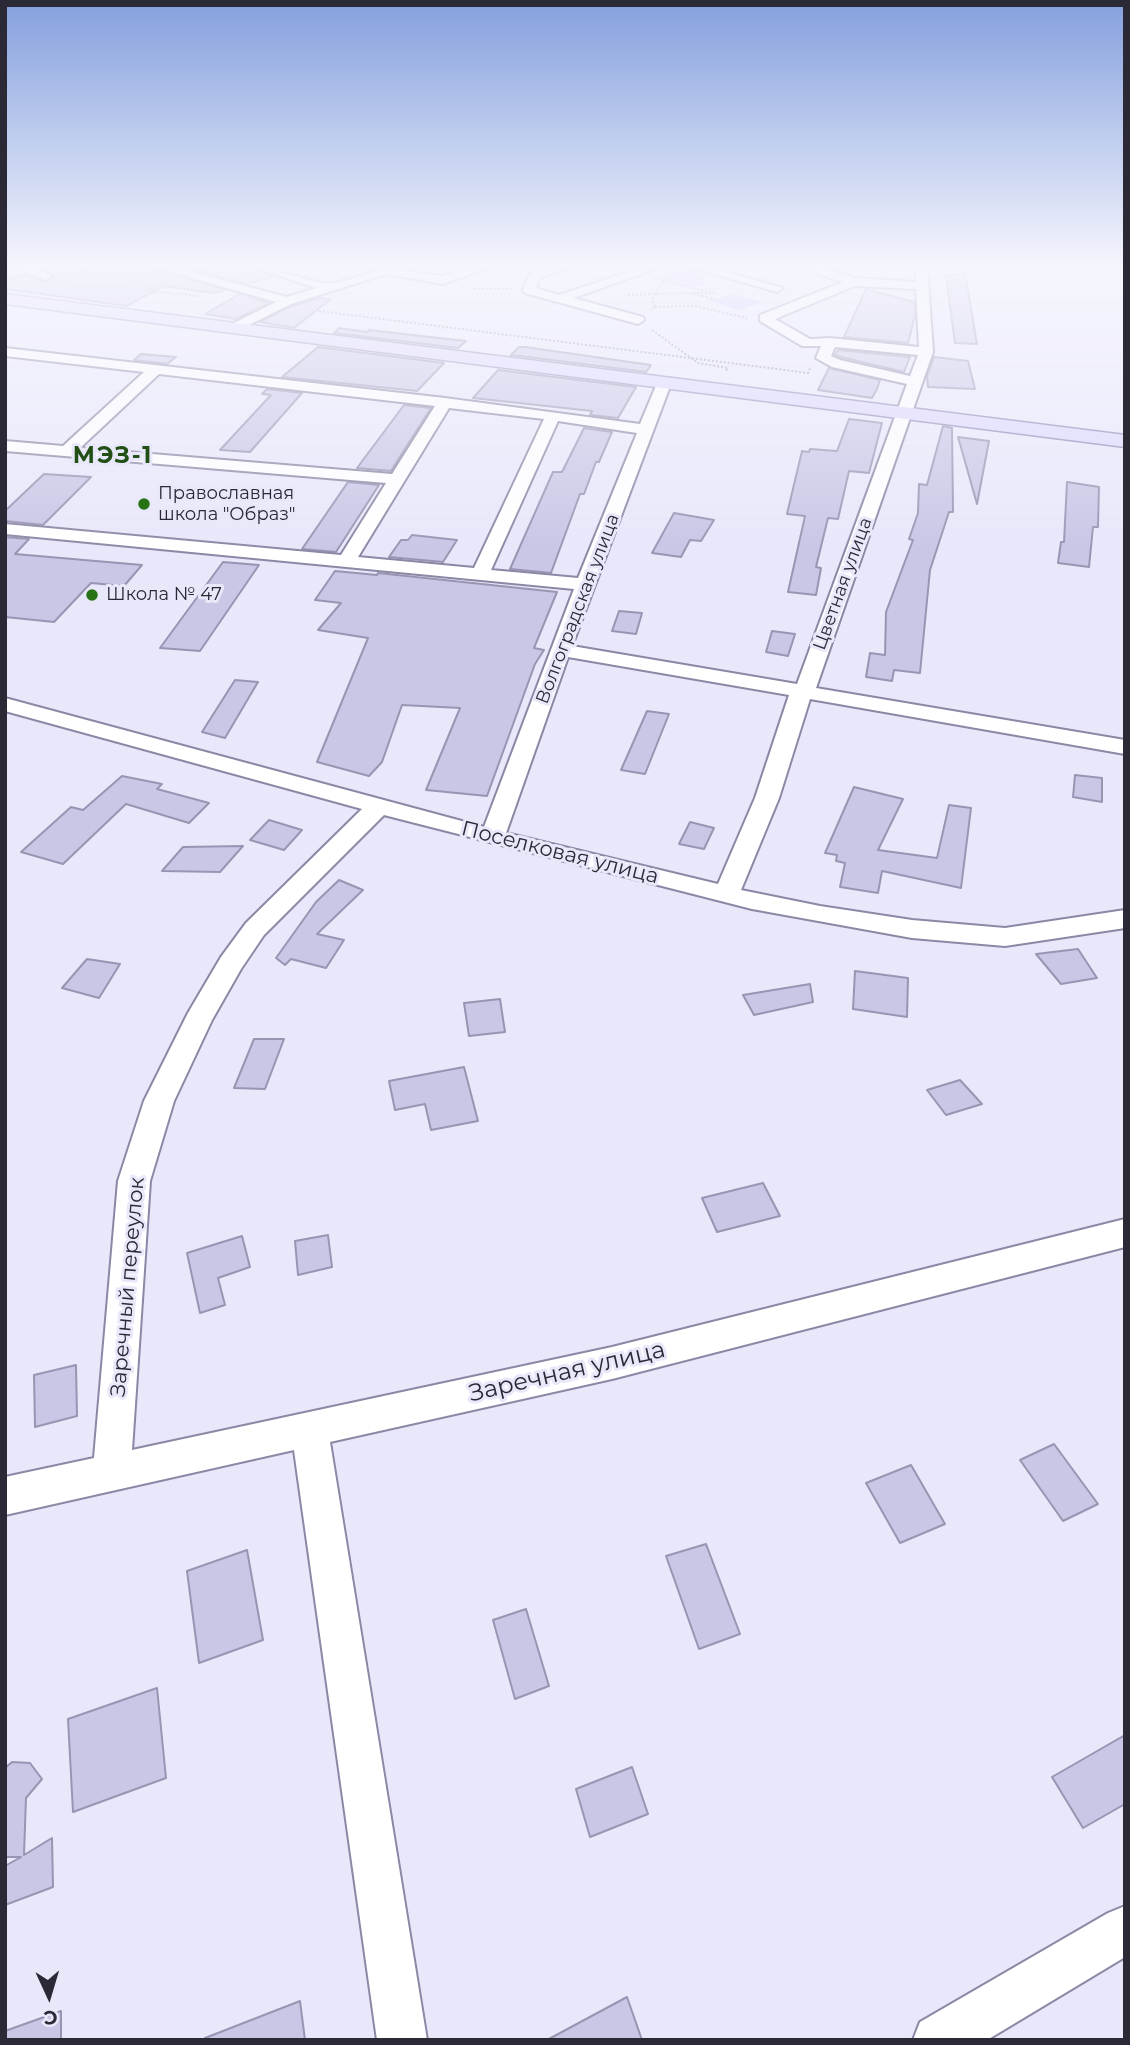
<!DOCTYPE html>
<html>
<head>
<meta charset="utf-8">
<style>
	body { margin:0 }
	#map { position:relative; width:1130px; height:2045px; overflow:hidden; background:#e9e8fb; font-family:Montserrat,sans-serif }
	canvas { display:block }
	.frame { position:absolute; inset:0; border:7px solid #2a2935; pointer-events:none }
	.north { position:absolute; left:14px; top:1961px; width:70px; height:70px; -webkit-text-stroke:5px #e9e8fb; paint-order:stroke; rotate:176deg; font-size:19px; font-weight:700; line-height:28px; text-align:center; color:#2a2935 }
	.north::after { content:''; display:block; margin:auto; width:24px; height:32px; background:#2a2935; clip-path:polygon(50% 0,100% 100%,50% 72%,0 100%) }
</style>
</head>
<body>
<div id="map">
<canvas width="1130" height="2045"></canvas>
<div class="frame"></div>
<div class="north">С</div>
</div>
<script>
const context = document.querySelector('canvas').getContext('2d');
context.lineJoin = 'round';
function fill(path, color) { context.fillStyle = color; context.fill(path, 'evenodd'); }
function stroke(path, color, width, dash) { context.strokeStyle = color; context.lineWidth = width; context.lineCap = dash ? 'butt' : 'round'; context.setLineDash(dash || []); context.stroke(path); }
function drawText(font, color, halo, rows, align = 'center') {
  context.font = font + ' Montserrat,sans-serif'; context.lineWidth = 6; context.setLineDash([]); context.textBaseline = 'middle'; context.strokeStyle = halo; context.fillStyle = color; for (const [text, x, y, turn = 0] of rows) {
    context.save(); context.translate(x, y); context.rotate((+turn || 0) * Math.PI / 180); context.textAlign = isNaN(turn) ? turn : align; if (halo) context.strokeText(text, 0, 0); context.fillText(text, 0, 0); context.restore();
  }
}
fill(new Path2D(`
	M695,267L706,282C692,292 677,285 662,281L668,269L686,271Z
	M733,294L762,302L740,310L711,301Z`), '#c4bbff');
const building = new Path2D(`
	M58,266H147L225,290L214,293L163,286L127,306L5,289V279L25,274L46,282L53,275L45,269Z
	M179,266H248L273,276L247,284Z
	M965,273L977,344L955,343L946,276Z
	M866,289L914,302L915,316L908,343L844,337Z
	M240,294L269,303L236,319L205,314Z
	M320,298L331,299L294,328L260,322L292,306Z
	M339,328L367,332L369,330L466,341L458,348L334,333Z
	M318,347L444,363L417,391L282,377Z
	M519,347H525L651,365L646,372L511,355Z
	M838,350L910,357L904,372L841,357L835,355Z
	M141,354L176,357L167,364L134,360Z
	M934,357L968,361L975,389L928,387L927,376Z
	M829,368L880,380L877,389L872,398L818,390Z
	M498,370L636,387L618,418L590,415L592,411L473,398Z
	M267,389L302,393L250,452L220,450L271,395L262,394Z
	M404,405L431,408L391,471L357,468Z
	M849,419L882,423L869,473L849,471L838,519L828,518L816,567L821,568L816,595L788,592L805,516L787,514L802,451L809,452L810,449L837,451Z
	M943,426L952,428L953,512H949L930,570L920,673L894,670L892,681L866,677L870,653L885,655L886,612L913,540L909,539L918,513L919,484L927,485Z
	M584,428L612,432L599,462H596L584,494H580L551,573L510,569L553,472H562Z
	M958,437L989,441L977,504Z
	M44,474L91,477L43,525L5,521V511Z
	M348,482L379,485L336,552L302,549Z
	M1067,482L1099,487L1098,527H1093L1089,567L1058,563L1061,542H1064Z
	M674,513L714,520L701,541L690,540L681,557L652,553Z
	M412,535L457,540L443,562L389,557L401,540H408Z
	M5,537L29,539L15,554L142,565L124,586L91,583L54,622L5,617Z
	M223,562L259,565L200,651L160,648Z
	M335,571L377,575L378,573L557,592L534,648L544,650L535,664L487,796L426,790L460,708L402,705L382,762L369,776L317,762L368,638L318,630L341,603L315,600Z
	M619,611L642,613L636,634L612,631Z
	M772,631L795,634L788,656L766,652Z
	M235,680L258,682L225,738L202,732Z
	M647,711L669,714L645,774L621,770Z
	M1075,775L1102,778V802L1073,797Z
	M122,776L162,784L157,789L209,803L189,823L126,804L63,864L21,852L71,807L83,810Z
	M854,787L903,799L878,850L937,858L949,805L971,808L961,888L882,871L878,893L840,887L845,863L836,861L837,855L825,853Z
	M269,820L302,830L284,850L250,840Z
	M690,822L714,828L704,849L679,844Z
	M243,846L220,872L162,871L183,847Z
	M339,880L363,890L317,934L344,940L326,968L291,959L285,965L276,958L316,902Z
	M1078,949L1097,978L1061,984L1036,954Z
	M87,959L120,964L99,998L62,988Z
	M855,971L908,978L907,1017L853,1009Z
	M810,984L813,1002L754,1015L743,995Z
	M500,999L505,1032L469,1036L464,1003Z
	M254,1039H284L265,1089L234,1088Z
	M464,1067L478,1121L431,1130L425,1104L395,1110L389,1081Z
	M960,1080L982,1104L946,1115L927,1090Z
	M763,1183L780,1216L717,1232L702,1198Z
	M328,1235L332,1267L298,1275L295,1241Z
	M242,1236L250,1267L218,1278L225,1305L200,1313L187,1253Z
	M76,1365L77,1416L35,1427L34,1375Z
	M1054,1444L1098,1504L1063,1521L1020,1460Z
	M911,1465L945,1524L900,1543L866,1483Z
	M706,1544L740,1634L699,1649L666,1556Z
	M247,1550L263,1640L199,1663L187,1571Z
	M526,1609L549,1686L515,1699L493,1620Z
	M157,1688L166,1778L73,1812L68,1719Z
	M1125,1735V1804L1083,1828L1052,1777Z
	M12,1762L30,1763L42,1779L26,1798L24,1855L52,1838L53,1887L5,1905V1866L21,1857H5V1768Z
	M632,1767L648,1814L590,1837L576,1789Z
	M627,1997L642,2040H547Z
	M300,2001L305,2040H205V2038Z
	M61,2011V2040H5V2031Z`);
fill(building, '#c9c6e6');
stroke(building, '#9895b3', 2);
const minor = new Path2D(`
	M23,266H43L39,269L51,276L45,280L23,271Z
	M150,266H169L287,297L316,288L251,266C276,266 316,286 332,283C358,280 380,266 407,266L401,270L442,276L475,266H493L443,284L386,274L291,304L237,331L230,327L232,324L276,302Z
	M555,266H573L539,278L536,288L559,295L647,266H664L573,298L643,317L644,320L638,324L525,293L523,290L530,273Z
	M686,266H705L783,288L777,292Z
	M819,266H836L830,270L855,278L916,282L915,266H927L933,352L816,688L1125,740V754L810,699L779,798L741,890L820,906L912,920L1005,928L1125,910V928L1005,946L912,938L752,909L384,815L264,935L241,969L212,1020L174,1101L150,1181L132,1450L612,1347L1125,1219V1247L612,1379L330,1442L427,2040H377L294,1450L5,1515V1477L94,1458L118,1181L144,1101L188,1013L221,957L246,923L362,809L5,711V698L484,827L574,589L5,534V524L341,555L386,483L5,451V441L63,446L144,372L5,356V348L445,398L640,424L658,381L660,378H670L672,381L572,646L797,684L907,384L832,367L816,358L821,346H802L760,321V315L843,282L815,273L813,270ZM855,286L916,289L919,347L830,338L810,339L775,319ZM835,347L918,355L910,376L840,360L831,356ZM159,374L435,406L392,474L80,448ZM449,408L544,419L474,568L358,557ZM558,421L637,433L578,578L491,570ZM568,657L789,695L755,798L718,884L506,833Z
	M1125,1906V1957L987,2040H913L920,2022L1108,1913Z`);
const major = new Path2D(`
	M5,294L1125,435V447L5,304Z`);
stroke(minor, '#8b88a5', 4);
stroke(major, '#8e89b6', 3);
stroke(new Path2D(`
	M63,276L101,266
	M662,281L714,293H693L716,300
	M662,281L656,294L693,293
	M75,288L83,284L141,290L162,285
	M474,289H514
	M141,290L199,296
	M628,295L656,294L652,300L655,307L650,310
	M655,307L694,306L747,318
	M319,311L808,373L810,368
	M652,330L698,363L728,368L725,372`), '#9392a2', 2, [2, 2]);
fill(minor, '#fff');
fill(major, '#dcd7fd');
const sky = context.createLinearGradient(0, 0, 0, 552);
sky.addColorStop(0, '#85a0de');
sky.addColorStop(0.48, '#f5f5fd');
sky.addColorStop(1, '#f5f5fd00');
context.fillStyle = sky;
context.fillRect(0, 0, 1130, 552);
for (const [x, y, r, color] of [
	[144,504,7,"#287215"],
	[92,595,7,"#287215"]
]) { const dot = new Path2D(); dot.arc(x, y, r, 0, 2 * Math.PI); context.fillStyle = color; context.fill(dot); stroke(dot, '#e9e8fb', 2.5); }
drawText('18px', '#2a2935', '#e9e8fb', [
	["Православная",158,494],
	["школа \"Образ\"",158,515],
	["Школа № 47",106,595]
], 'left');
drawText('18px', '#2a2935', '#e9e8fb', [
	["Цветная улица",843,584,-70],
	["Волгоградская улица",578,609,-69]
]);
drawText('21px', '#2a2935', '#e9e8fb', [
	["Поселковая улица",560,853,14],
	["Заречный переулок",128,1287,-85]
]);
context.letterSpacing = '2px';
drawText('bold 23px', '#214f16', '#e9e8fb', [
	["МЭЗ-1",113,456]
]);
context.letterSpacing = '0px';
drawText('24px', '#2a2935', '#e9e8fb', [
	["Заречная улица",567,1372,-13]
]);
</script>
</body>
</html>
